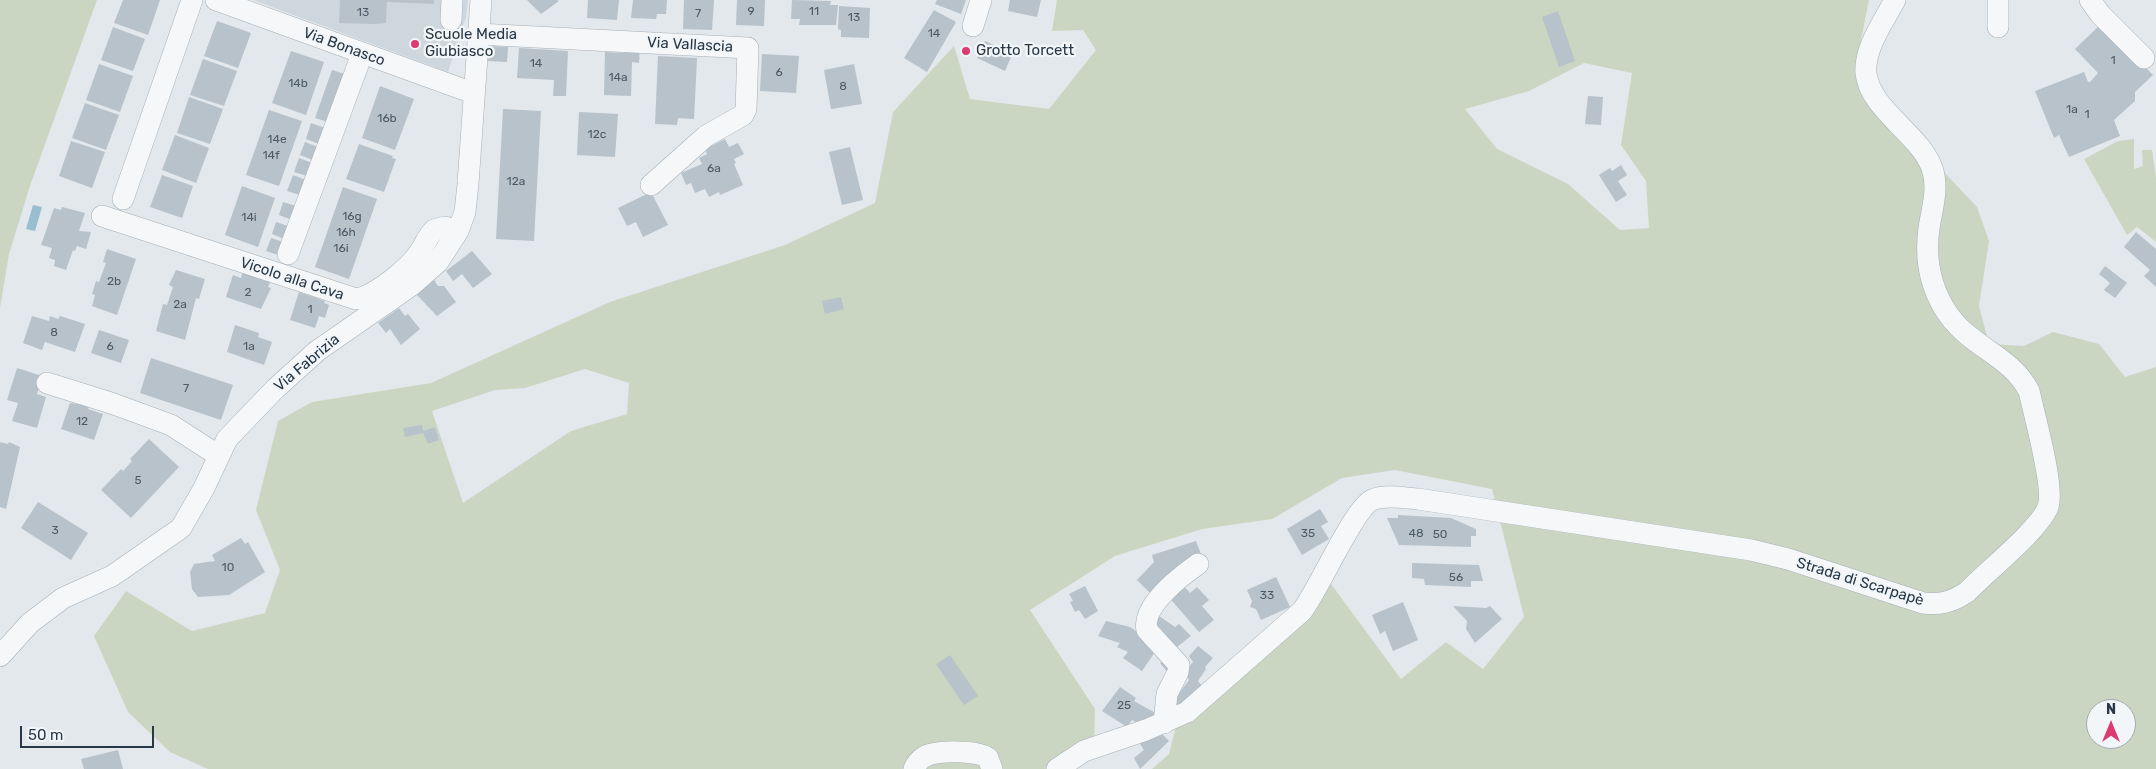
<!DOCTYPE html>
<html>
<head>
<meta charset="utf-8">
<style>
	body { margin:0 }
	#map { position:relative; width:2156px; height:769px; overflow:hidden; background:#e2e8ec; font-family:Rubik,sans-serif }
	canvas { display:block }
	.north { position:absolute; left:2086px; top:699px; width:50px; height:50px; box-sizing:border-box; background:#f2f6f9; border:1px solid #a1aab1; border-radius:50%; rotate:0deg; font-size:14px; font-weight:700; line-height:20px; text-align:center; color:#283846 }
	.north::after { content:''; display:block; margin:auto; width:18px; height:22px; background:#dd3a72; clip-path:polygon(50% 0,100% 100%,50% 72%,0 100%) }
	.scale { position:absolute; left:20px; top:726px; width:134px; height:22px; box-sizing:border-box; border:2px solid #283846; border-top:0; padding-left:6px; font-size:15px; line-height:18px; white-space:nowrap; color:#283846; -webkit-text-stroke:4px #f2f6f9; paint-order:stroke }
</style>
</head>
<body>
<div id="map">
<canvas width="2156" height="769"></canvas>
<div class="north">N</div>
<div class="scale">50 m</div>
</div>
<script>
const context = document.querySelector('canvas').getContext('2d');
context.lineJoin = 'round';
function fill(path, color) { context.fillStyle = color; context.fill(path, 'evenodd'); }
function stroke(path, color, width, dash) { context.strokeStyle = color; context.lineWidth = width; context.lineCap = dash ? 'butt' : 'round'; context.setLineDash(dash || []); context.stroke(path); }
function drawText(font, color, halo, rows, align = 'center') {
  context.font = font + ' Rubik,sans-serif'; context.lineWidth = 4.5; context.setLineDash([]); context.textBaseline = 'middle'; context.strokeStyle = halo; context.fillStyle = color; for (const [text, x, y, turn = 0] of rows) {
    context.save(); context.translate(x, y); context.rotate((+turn || 0) * Math.PI / 180); context.textAlign = isNaN(turn) ? turn : align; if (halo) context.strokeText(text, 0, 0); context.fillText(text, 0, 0); context.restore();
  }
}
fill(new Path2D(`
	M253,0H468L466,17L448,72Z`), '#cfd7de');
fill(new Path2D(`
	M0,0H97L30,186L9,254L0,308Z
	M1057,0H1869L1861,40L1862,75L1913,139L1977,207L1989,241L1979,306L1989,344L2024,346L2053,332L2099,344L2125,377L2156,367V769H1152L1169,754L1178,718L1300,625L1331,584L1401,679L1446,642L1483,669L1524,617L1492,489L1395,470L1342,478L1272,519L1202,529L1115,556L1030,610L1095,709L1094,747L1057,769H208L170,752L128,712L94,636L126,591L192,631L265,613L280,570L256,510L278,421L312,402L431,383L610,302L785,245L875,203L893,112L954,46L970,99L1049,109L1096,50L1083,30L1052,31ZM1584,63L1632,73L1621,145L1646,181L1649,228L1620,230L1568,184L1497,149L1465,109L1529,91ZM585,369L629,383L627,414L571,431L463,503L432,411L495,390L525,388ZM2096,709H2126V739H2096Z
	M2134,139V169L2143,166L2142,150H2152L2156,178V242L2137,227L2127,235L2084,159L2118,141Z`), '#cbd6c2');
fill(new Path2D(`
	M33,205L42,207L35,231L26,229Z`), '#99becf');
fill(new Path2D(`
	M123,0H160L148,35L114,23Z
	M340,0H434V4L387,2L386,23L373,24L339,23Z
	M527,0H557L559,1L541,14Z
	M588,0H619L617,20L587,18Z
	M633,0H667L666,14H657L656,19L631,18Z
	M684,0H714L712,30L683,29Z
	M737,0H765L764,26L736,25Z
	M792,0L831,1L830,5H838L836,25H799L800,19H791Z
	M937,0H966L961,14L935,4Z
	M1010,0H1041L1037,17L1008,11Z
	M839,6L870,8L869,38L841,37V30L838,29Z
	M934,10L956,22L927,72L904,58Z
	M1558,11L1575,61L1559,67L1542,17Z
	M217,21L251,33L238,68L204,56Z
	M2102,23L2153,75L2135,92V101L2114,120L2120,136L2069,157L2059,135L2054,138L2035,91L2084,72L2088,82H2090L2098,73L2075,49Z
	M113,27L145,39L133,71L101,60Z
	M985,41L1007,51L1005,54L1011,57L1005,71L977,58Z
	M624,45L640,46L639,63L632,62L631,96L604,95L605,52L624,53Z
	M489,46L508,47L507,62L488,61Z
	M519,48L568,51L566,96H553L554,80L517,78Z
	M291,51L324,62L306,115L272,103Z
	M762,54L799,56L796,93L760,91Z
	M658,56L697,58L694,119L678,118L677,125L655,124Z
	M203,59L237,71L224,106L190,95Z
	M99,64L133,76L120,112L86,100Z
	M854,64L862,104L831,109L824,70Z
	M332,70L345,74L328,122L315,118Z
	M380,86L414,99L395,150L362,138Z
	M1588,96L1603,97L1601,125L1585,124Z
	M189,97L223,109L210,144L177,133Z
	M85,103L119,115L106,150L72,138Z
	M503,109L541,111L534,241L496,239Z
	M269,110L302,121L279,186L246,175Z
	M579,112L618,114L615,157L577,155Z
	M311,123L325,128L319,144L306,139Z
	M175,135L209,148L196,183L162,170Z
	M725,139L729,147L738,143L744,154L734,159L736,163L734,164L743,185L720,195L719,192L709,197L705,189L695,193L691,183L686,185L681,173L702,164L699,158L707,154L705,149Z
	M71,141L105,152L92,188L59,176Z
	M305,142L318,147L313,160L300,155Z
	M359,144L393,156L392,158L396,159L384,192L346,179Z
	M850,147L863,200L842,205L829,152Z
	M299,158L312,163L307,176L294,172Z
	M1621,165L1627,175L1618,181L1627,195L1616,202L1599,175L1610,168L1612,171Z
	M162,175L193,186L182,218L150,207Z
	M293,175L306,180L300,195L287,191Z
	M242,186L275,198L258,247L225,235Z
	M343,187L377,199L349,279L315,267Z
	M651,192L668,225L643,237L636,222L627,226L618,208Z
	M283,202L296,206L292,220L279,215Z
	M62,207L85,213L79,231L91,232L86,249L77,246L75,251L73,250L66,270L54,266L55,260L49,258L52,248L41,245L54,208L61,210Z
	M276,222L288,226L284,239L272,234Z
	M2136,232L2156,249V287L2144,276L2150,270L2124,247Z
	M271,238L283,242L278,255L266,251Z
	M107,249L136,259L117,315L92,306L95,295L92,294L96,281L99,282L106,263L103,262Z
	M472,251L492,274L473,288L462,274L453,281L446,271Z
	M2105,266L2127,283L2115,298L2104,290L2110,283L2099,274Z
	M176,270L205,279L199,299L196,298L185,340L156,331L163,304L167,305L173,287L169,285Z
	M243,271L271,280L268,287L271,288L261,309L226,297L233,275L241,278Z
	M434,280L438,286H444L456,302L437,316L416,294Z
	M299,292L325,301L324,303L329,305L325,318L319,316L315,328L290,320Z
	M841,297L844,309L825,314L822,301Z
	M399,308L405,316L408,314L420,329L401,345L390,329L386,333L378,323Z
	M32,316L49,321L50,316L58,319L60,316L85,324L75,352L45,342L42,350L23,343Z
	M235,325L259,333L258,337L272,342L264,365L227,352Z
	M99,330L129,340L121,363L91,353Z
	M151,358L233,385L221,420L140,393Z
	M17,368L42,376L37,394L46,397L37,428L12,421L18,403L7,400Z
	M70,403L89,406L88,409L103,414L94,440L61,429Z
	M422,425L423,431L435,427L439,440L428,444L423,433L405,437L403,428Z
	M149,439L179,467L131,518L101,490L121,469L123,471L132,461L130,459Z
	M0,442L8,444L9,442L20,447L6,509L0,507Z
	M38,502L88,533L71,560L21,528Z
	M1320,509L1328,522L1321,526L1329,539L1302,555L1287,529Z
	M1398,515L1451,518L1476,529V536H1471V547L1399,545L1387,518H1398Z
	M241,538L245,544L248,542L265,572L229,595L198,597L192,589L190,572L194,564L215,561L212,555Z
	M1196,541L1201,554L1189,559L1153,596L1137,580L1154,562L1152,555Z
	M1412,563L1479,565L1483,581H1471V587L1425,585L1424,579L1412,578Z
	M1276,577L1290,607L1261,620L1256,609L1250,607L1252,601L1247,590Z
	M1181,583L1190,593L1197,587L1209,600L1202,606L1214,620L1199,632L1167,595Z
	M1085,586L1098,611L1085,619L1079,610L1075,612L1070,602L1073,601L1069,594Z
	M1403,602L1418,640L1393,651L1385,631L1380,634L1372,615Z
	M1453,606L1486,608L1490,606L1502,619L1475,643L1466,629L1467,621Z
	M1156,614L1175,627L1179,624L1191,636L1173,650L1154,629Z
	M1106,621L1130,627L1159,646L1142,671L1123,658L1128,652L1117,647L1120,643L1098,636Z
	M1198,646L1213,658L1205,667L1206,669L1198,681L1203,687L1182,710L1173,701L1189,680L1184,672L1193,662L1189,656Z
	M950,655L978,696L964,705L936,664Z
	M1168,657V673L1160,663Z
	M1120,687L1136,698L1134,701L1159,715L1146,728L1132,720L1127,727L1102,711Z
	M1156,728L1169,741L1140,769L1134,758L1144,750L1140,744Z
	M118,750L123,769H84L81,759Z`), '#b8c2ca');
const minor = new Path2D(`
	M216,0L473,93
	M2090,0L2100,14L2144,58
	M451,20L452,0
	M973,26L981,0
	M1998,27V0
	M478,34L748,48L746,109L743,115L706,136L651,185
	M123,199L192,0
	M102,216L356,299C375,296 408,269 419,253C424,246 427,237 434,230L445,227L458,231
	M288,254L362,54
	M47,383L111,403L171,425L219,456
	M0,656L30,623L63,598L112,576L181,528L204,488L227,439L275,389L317,351L412,285L438,262L458,231L465,212L468,184L481,0
	M1164,723L1167,694L1178,672L1179,665L1147,630C1141,606 1181,576 1198,564
	M914,769C916,764 919,760 924,757C936,750 978,750 988,758L992,769
	M1057,769L1084,751L1146,730L1187,712L1302,611C1319,589 1354,508 1372,500C1385,494 1404,498 1418,499L1751,550L1788,559L1923,603C1941,605 1952,602 1967,592C1986,572 2039,530 2048,507C2055,488 2034,414 2029,391C2009,353 1967,347 1944,308C1929,283 1925,257 1929,228C1932,208 1939,188 1932,168C1919,133 1870,110 1866,73C1864,48 1884,21 1895,0`);
stroke(minor, '#a6b0b7', 22);
stroke(minor, '#f5f7f9', 21);
for (const [x, y, r, color] of [
	[415,44,5,"#dd3a72"],
	[966,51,5,"#dd3a72"]
]) { const dot = new Path2D(); dot.arc(x, y, r, 0, 2 * Math.PI); context.fillStyle = color; context.fill(dot); stroke(dot, '#f2f6f9', 2); }
drawText('12px', '#4c5a67', null, [
	["9",751,12],
	["11",814,12],
	["13",363,13],
	["7",698,14],
	["13",854,18],
	["14",934,34],
	["1",2113,61],
	["14",536,64],
	["6",779,73],
	["14a",618,78],
	["14b",298,84],
	["8",843,87],
	["1a",2072,110],
	["1",2087,115],
	["16b",387,119],
	["12c",597,135],
	["14e",277,140],
	["14f",271,156],
	["6a",714,169],
	["12a",516,182],
	["16g",352,217],
	["14i",249,218],
	["16h",346,233],
	["16i",341,249],
	["2b",114,282],
	["2",248,293],
	["2a",180,305],
	["1",310,310],
	["8",54,333],
	["6",110,347],
	["1a",249,347],
	["7",186,389],
	["12",82,422],
	["5",138,481],
	["3",55,531],
	["35",1308,534],
	["48",1416,534],
	["50",1440,535],
	["10",228,568],
	["56",1456,578],
	["33",1267,596],
	["25",1124,706]
]);
drawText('15px', '#283846', '#f2f6f9', [
	["Scuole Media",425,35],
	["Giubiasco",425,52],
	["Grotto Torcett",976,51]
], 'left');
drawText('15px', '#283846', '#f2f6f9', [
	["Via Vallascia",690,45,3],
	["Via Bonasco",344,47,20],
	["Vicolo alla Cava",292,279,18],
	["Via Fabrizia",307,363,-40],
	["Strada di Scarpapè",1860,582,17]
]);
</script>
</body>
</html>
